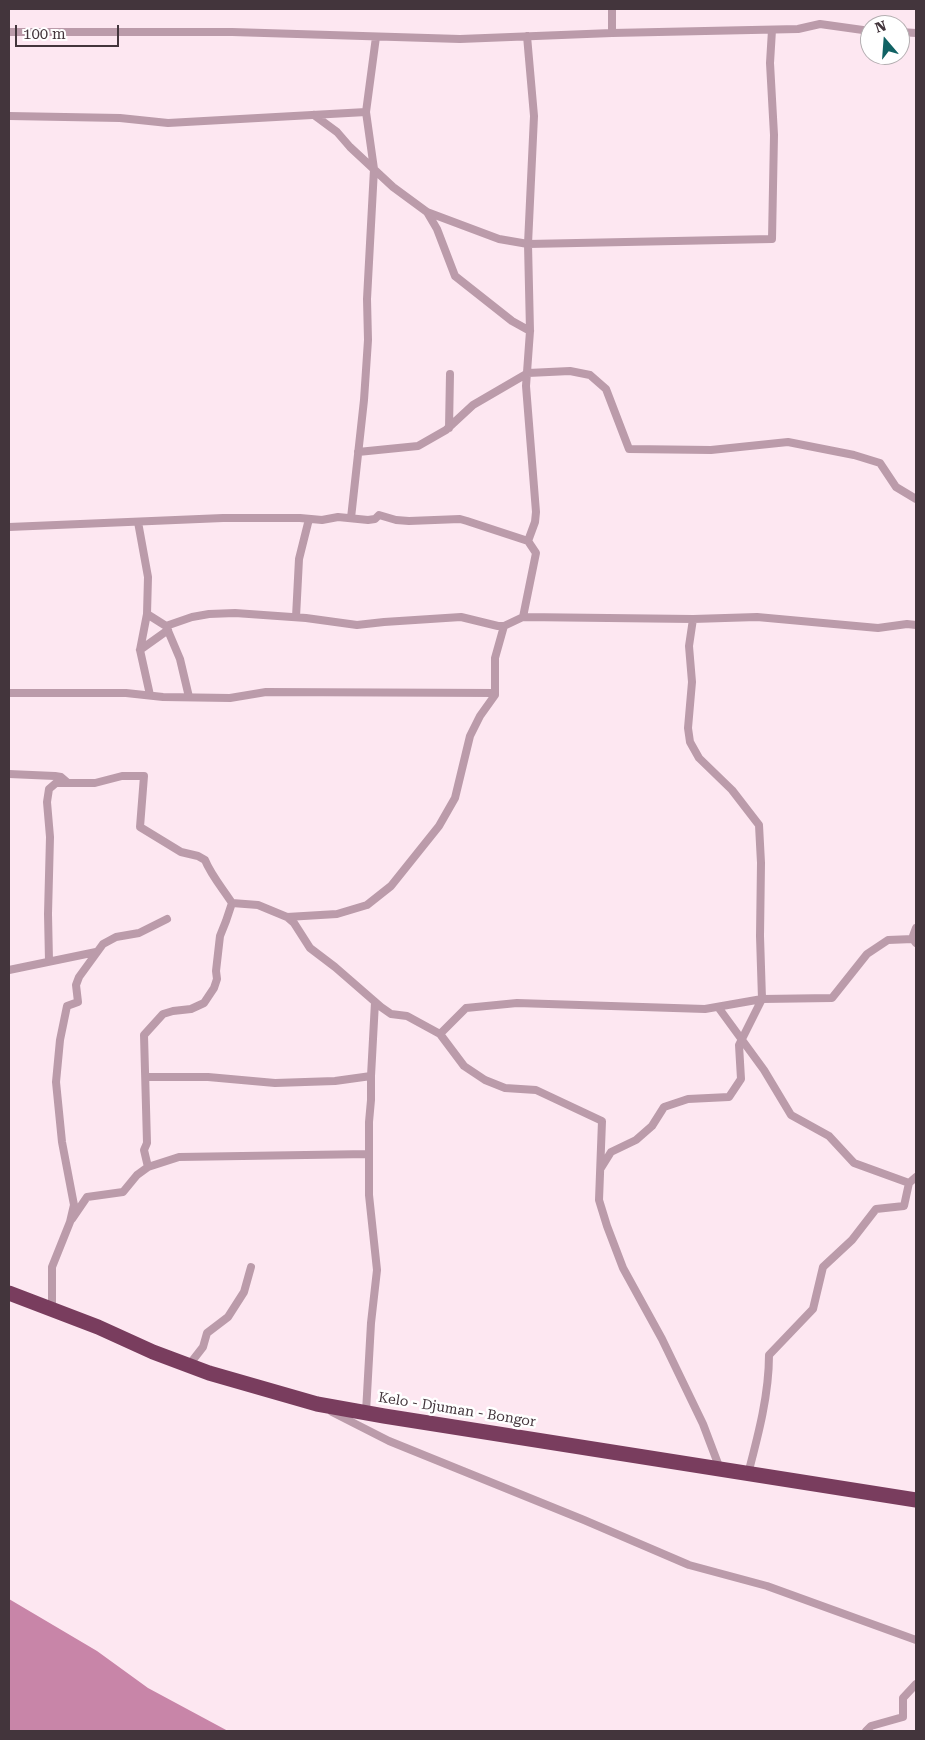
<!DOCTYPE html>
<html>
<head>
<meta charset="utf-8">
<style>
	body { margin:0 }
	#map { position:relative; width:925px; height:1740px; overflow:hidden; background:#fde7f1; font-family:"Roboto Serif",serif }
	canvas { display:block }
	.frame { position:absolute; inset:0; border:10px solid #43353c; pointer-events:none }
	.north { position:absolute; left:860px; top:15px; width:50px; height:50px; box-sizing:border-box; background:#fff; border:1px solid #b4aeb1; border-radius:50%; rotate:342deg; font-size:14px; font-weight:700; line-height:20px; text-align:center; color:#43353c }
	.north::after { content:''; display:block; margin:auto; width:18px; height:22px; background:#116264; clip-path:polygon(50% 0,100% 100%,50% 72%,0 100%) }
	.scale { position:absolute; left:15px; top:25px; width:104px; height:22px; box-sizing:border-box; border:2px solid #43353c; border-top:0; padding-left:6px; font-size:15px; line-height:18px; white-space:nowrap; color:#43353c; -webkit-text-stroke:4px #fff; paint-order:stroke }
</style>
</head>
<body>
<div id="map">
<canvas width="925" height="1740"></canvas>
<div class="frame"></div>
<div class="north">N</div>
<div class="scale">100 m</div>
</div>
<script>
const context = document.querySelector('canvas').getContext('2d');
context.lineJoin = 'round';
function fill(path, color) { context.fillStyle = color; context.fill(path, 'evenodd'); }
function stroke(path, color, width, dash) { context.strokeStyle = color; context.lineWidth = width; context.lineCap = dash ? 'butt' : 'round'; context.setLineDash(dash || []); context.stroke(path); }
function drawText(font, color, halo, rows, align = 'center') {
  context.font = font + ' "Roboto Serif",serif'; context.lineWidth = 5; context.setLineDash([]); context.textBaseline = 'middle'; context.strokeStyle = halo; context.fillStyle = color; for (const [text, x, y, turn = 0] of rows) {
    context.save(); context.translate(x, y); context.rotate((+turn || 0) * Math.PI / 180); context.textAlign = isNaN(turn) ? turn : align; if (halo) context.strokeText(text, 0, 0); context.fillText(text, 0, 0); context.restore();
  }
}
fill(new Path2D(`
	M9,1599L97,1651L148,1688L228,1731H9Z`), '#c885a8');
stroke(new Path2D(`
	M612,9V33
	M9,32H232L460,39L612,33L798,29L820,24L870,31
	M900,32L916,33
	M527,36L534,116L528,244L530,331L526,386L536,512L535,522L528,541
	M314,115L337,132L350,147L393,187L427,212L499,239L528,244L772,239L774,135L770,63L772,30
	M9,116L120,118L168,123L366,112
	M427,212L437,229L455,276L512,321L530,331
	M449,428L450,374
	M358,452L418,446L446,430L473,405L528,373L570,371L590,375L606,389L629,449L711,450L788,442L854,455L880,463L896,487L916,499
	M351,518L364,400L368,340L367,299L374,169L366,112L376,37
	M138,522L148,577L147,614L166,626L192,617L209,614L235,613L306,618L357,625L384,622L461,617L498,626H504L523,617L693,619L757,617L878,628L907,624L916,625
	M9,527L223,518H300L322,520L338,517L368,520L375,519L379,515L396,520L409,521L460,519L467,521L528,541L536,553L523,617
	M147,614L140,650L150,695
	M296,617L299,559L309,519
	M693,619L689,646L692,682L688,728L690,742L699,758L732,790L759,825L761,863L760,936L762,999L832,998L867,954L888,940L913,939L916,943
	M166,626L180,659L189,697
	M140,650L168,630
	M9,693H126L163,697L230,698L266,692L495,693
	M9,774L55,776L61,777L68,783H95L122,776H144L140,827L181,852L198,856L205,860C211,875 223,889 232,903L258,905L287,917L294,923L310,948L335,967L381,1007L391,1014L407,1016L440,1034L464,1066L485,1080L505,1088L536,1090L602,1121L599,1200L607,1226L623,1268L662,1339L703,1424L720,1469
	M287,917L337,914L367,905L391,886L439,826L455,798L470,736L480,716L495,695V658L504,626
	M913,936L916,928
	M49,961L48,914L50,837L47,802L49,789L56,783H68
	M9,970L96,952
	M718,1007L764,1070L791,1115L829,1136L854,1163L909,1183
	M440,1034L466,1008L517,1003L705,1009L762,999
	M146,1077H208L275,1083L335,1081L371,1076L375,1002
	M148,1167L179,1157L369,1154
	M601,1168L611,1152L636,1140L652,1126L664,1107L688,1099L729,1097L741,1079L739,1045L762,999
	M72,1219L87,1197L123,1192L137,1175L148,1167L144,1150L147,1143L144,1035L163,1014L173,1011L191,1009L204,1003L214,988L217,979L216,971L220,936L226,921L232,903
	M52,1309V1267L70,1222L74,1205L62,1142L56,1082L60,1040L67,1006L78,1002L76,985L79,977L103,944L116,937L139,933L167,919
	M189,1365L203,1347L207,1333L228,1317L244,1292L251,1267
	M332,1412L389,1441L584,1520L689,1565L767,1586L916,1640
	M366,1412L371,1323L377,1270L369,1195V1122L371,1100V1076
	M748,1474C758,1436 769,1395 769,1355L813,1309L823,1267L852,1240L876,1209L904,1206L909,1183L916,1177
	M866,1731L871,1726L903,1717V1698L916,1684`), '#bb9baa', 8);
stroke(new Path2D(`
	M9,1293L98,1327L153,1352L209,1373L317,1404L384,1416L916,1500`), '#793d5e', 15);
drawText('14px', '#43353c', '#fff', [
	["Kelo - Djuman - Bongor",457,1410,9]
]);
</script>
</body>
</html>
